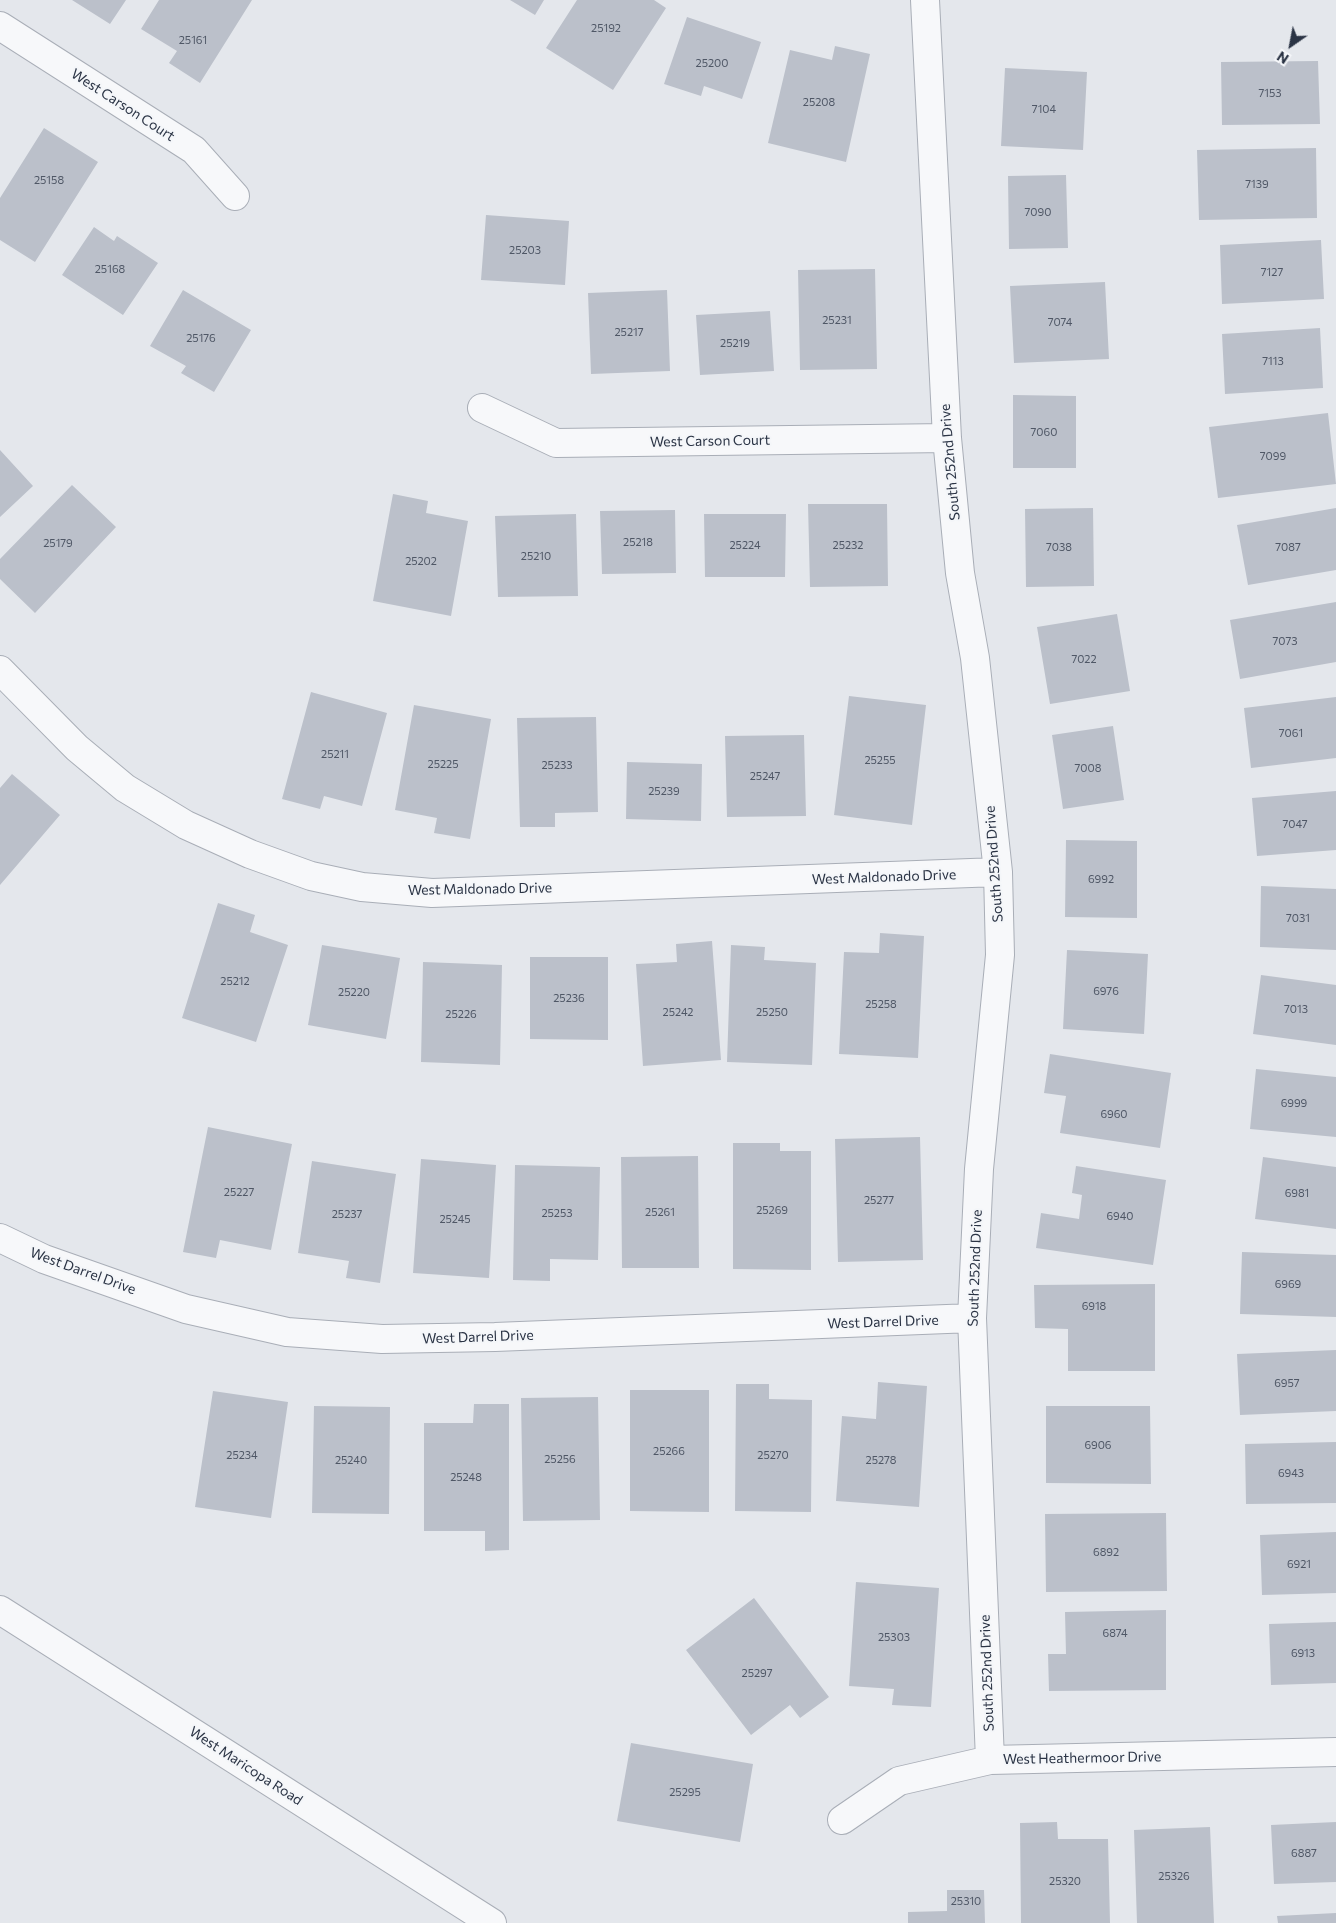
<!DOCTYPE html>
<html>
<head>
<meta charset="utf-8">
<style>
	body { margin:0 }
	#map { position:relative; width:1336px; height:1923px; overflow:hidden; background:#e4e7ec; font-family:Commissioner,sans-serif }
	canvas { display:block }
	.north { position:absolute; left:1266px; top:20px; width:50px; height:50px; -webkit-text-stroke:4px #f4f6f9; paint-order:stroke; rotate:213deg; font-size:14px; font-weight:700; line-height:20px; text-align:center; color:#2b3445 }
	.north::after { content:''; display:block; margin:auto; width:18px; height:22px; background:#2b3445; clip-path:polygon(50% 0,100% 100%,50% 72%,0 100%) }
</style>
</head>
<body>
<div id="map">
<canvas width="1336" height="1923"></canvas>
<div class="north">N</div>
</div>
<script>
const context = document.querySelector('canvas').getContext('2d');
context.lineJoin = 'round';
function fill(path, color) { context.fillStyle = color; context.fill(path, 'evenodd'); }
function stroke(path, color, width, dash) { context.strokeStyle = color; context.lineWidth = width; context.lineCap = dash ? 'butt' : 'round'; context.setLineDash(dash || []); context.stroke(path); }
function drawText(font, color, halo, rows, align = 'center') {
  context.font = font + ' Commissioner,sans-serif'; context.lineWidth = 4; context.setLineDash([]); context.textBaseline = 'middle'; context.strokeStyle = halo; context.fillStyle = color; for (const [text, x, y, turn = 0] of rows) {
    context.save(); context.translate(x, y); context.rotate((+turn || 0) * Math.PI / 180); context.textAlign = isNaN(turn) ? turn : align; if (halo) context.strokeText(text, 0, 0); context.fillText(text, 0, 0); context.restore();
  }
}
fill(new Path2D(`
	M72,0H126L110,24Z
	M159,0H252L200,83L169,63L177,51L141,29Z
	M510,0H544L535,15Z
	M577,0H654L666,8L613,90L546,48Z
	M687,17L761,42L742,99L704,86L701,96L664,84Z
	M835,46L870,54L846,162L768,143L790,50L832,60Z
	M1318,61L1320,124L1222,125L1221,62Z
	M1005,68L1087,72L1083,150L1001,146Z
	M44,128L98,162L35,262L0,240V198Z
	M1316,148L1317,218L1199,220L1197,150Z
	M1066,175L1068,248L1009,249L1008,176Z
	M486,215L569,221L565,285L481,280Z
	M94,227L114,241L117,236L158,263L123,315L62,275Z
	M1321,240L1324,299L1222,304L1220,245Z
	M875,269L877,369L800,370L798,270Z
	M1105,282L1109,359L1014,363L1010,286Z
	M183,290L251,330L214,392L181,373L186,366L150,346Z
	M667,290L670,371L591,374L588,293Z
	M770,311L774,371L700,375L696,315Z
	M1320,328L1323,388L1225,394L1222,334Z
	M1013,395L1076,396V468H1013Z
	M1328,413L1336,484L1218,498L1209,427Z
	M0,450L33,486L0,517Z
	M72,485L116,527L35,613L0,579V559Z
	M393,494L428,501L426,513L468,521L451,616L373,601Z
	M808,504H887L888,586L810,587Z
	M1093,508L1094,586L1026,587L1025,509Z
	M1336,508V570L1248,585L1237,525Z
	M675,510L676,573L602,574L600,511Z
	M576,514L578,596L498,597L495,516Z
	M704,514H786L785,577H705Z
	M1336,602V662L1240,679L1230,620Z
	M1117,614L1130,691L1050,704L1037,627Z
	M311,692L387,713L362,806L324,796L320,809L282,799Z
	M849,696L926,705L912,825L834,815Z
	M1336,697V758L1251,768L1244,708Z
	M414,705L491,719L470,839L434,833L437,818L395,810Z
	M596,717L598,812L555,813V827H520L517,718Z
	M1113,726L1124,800L1063,809L1052,735Z
	M804,735L806,816L727,817L725,736Z
	M627,762L702,764L701,821L626,819Z
	M12,774L60,815L0,885V788Z
	M1336,791V850L1257,856L1252,798Z
	M1066,840L1137,841V918L1065,917Z
	M1261,886L1336,889V950L1260,947Z
	M218,903L255,915L250,932L288,945L256,1042L182,1018Z
	M880,933L924,936L918,1058L839,1054L844,952L879,953Z
	M712,941L721,1060L643,1066L636,964L677,962L676,944Z
	M322,945L400,958L386,1039L308,1025Z
	M731,945L765,947L764,960L816,963L812,1065L727,1062Z
	M1067,950L1148,954L1144,1034L1063,1029Z
	M530,957H608V1040L530,1039Z
	M423,962L502,965L500,1065L421,1062Z
	M1261,975L1336,985V1045L1253,1034Z
	M1050,1054L1171,1073L1160,1148L1060,1133L1066,1096L1044,1093Z
	M1256,1069L1336,1077V1137L1250,1129Z
	M208,1127L292,1144L271,1250L220,1240L216,1258L183,1252Z
	M920,1137L923,1260L838,1262L835,1139Z
	M733,1143H780V1151H811V1270L733,1269Z
	M698,1156L699,1268H622L621,1157Z
	M1263,1157L1336,1167V1229L1255,1219Z
	M421,1159L496,1165L489,1278L413,1273Z
	M312,1161L396,1174L380,1283L346,1278L349,1261L298,1253Z
	M515,1165L600,1167L598,1260L550,1259V1281L513,1280Z
	M1076,1166L1166,1180L1153,1265L1036,1248L1041,1213L1079,1219L1082,1195L1072,1193Z
	M1242,1252L1336,1255V1317L1240,1314Z
	M1155,1284V1371H1068V1329L1035,1328L1034,1285Z
	M1336,1350V1411L1240,1415L1237,1354Z
	M878,1382L927,1386L919,1507L836,1501L842,1416L876,1419Z
	M736,1384H769V1399L812,1400L811,1512L735,1511Z
	M630,1390H709V1512L630,1511Z
	M213,1391L288,1402L271,1518L195,1507Z
	M598,1397L600,1520L523,1521L521,1398Z
	M474,1404H509V1550L485,1551V1531H424V1423H473Z
	M314,1406L390,1407L389,1514L312,1513Z
	M1046,1406H1150L1151,1484L1046,1483Z
	M1336,1442V1503L1246,1504L1245,1444Z
	M1166,1513L1167,1591L1046,1592L1045,1514Z
	M1336,1532V1593L1262,1595L1260,1535Z
	M856,1582L939,1588L931,1707L892,1705L894,1689L849,1686Z
	M754,1598L829,1697L800,1718L790,1705L751,1735L686,1650Z
	M1166,1610V1690L1049,1691L1048,1654H1066L1065,1612Z
	M1336,1622V1683L1271,1685L1269,1624Z
	M631,1743L753,1764L740,1842L617,1821Z
	M1057,1822L1058,1839H1108L1110,1923H1021L1020,1823Z
	M1336,1822V1882L1274,1884L1271,1825Z
	M1210,1827L1214,1923H1137L1134,1830Z
	M947,1890H984L985,1923H908V1912L947,1911Z
	M1336,1913V1923H1278L1277,1916Z`), '#bbc0ca');
const minor = new Path2D(`
	M925,0L947,438L960,573L975,658L998,872L1000,955L979,1169L972,1318L990,1760
	M0,26L194,150L235,196
	M482,408L556,443L947,438
	M0,670L77,748L125,788L186,825L250,854L311,876L362,887L432,893L998,872
	M0,1238L44,1259L186,1309L287,1332L382,1339L495,1337L972,1318
	M0,1610L492,1923
	M842,1820L899,1781L990,1760L1336,1752`);
stroke(minor, '#a9aeb7', 30);
stroke(minor, '#f7f8fa', 28);
drawText('11px', '#4f5766', null, [
	["25192",606,28],
	["25161",193,40],
	["25200",712,63],
	["7153",1270,93],
	["25208",819,102],
	["7104",1044,109],
	["25158",49,180],
	["7139",1257,184],
	["7090",1038,212],
	["25203",525,250],
	["25168",110,269],
	["7127",1272,272],
	["25231",837,320],
	["7074",1060,322],
	["25217",629,332],
	["25176",201,338],
	["25219",735,343],
	["7113",1273,361],
	["7060",1044,432],
	["7099",1273,456],
	["25218",638,542],
	["25179",58,543],
	["25224",745,545],
	["25232",848,545],
	["7038",1059,547],
	["7087",1288,547],
	["25210",536,556],
	["25202",421,561],
	["7073",1285,641],
	["7022",1084,659],
	["7061",1291,733],
	["25211",335,754],
	["25255",880,760],
	["25225",443,764],
	["25233",557,765],
	["7008",1088,768],
	["25247",765,776],
	["25239",664,791],
	["7047",1295,824],
	["6992",1101,879],
	["7031",1298,918],
	["25212",235,981],
	["6976",1106,991],
	["25220",354,992],
	["25236",569,998],
	["25258",881,1004],
	["7013",1296,1009],
	["25242",678,1012],
	["25250",772,1012],
	["25226",461,1014],
	["6999",1294,1103],
	["6960",1114,1114],
	["25227",239,1192],
	["6981",1297,1193],
	["25277",879,1200],
	["25269",772,1210],
	["25261",660,1212],
	["25253",557,1213],
	["25237",347,1214],
	["6940",1120,1216],
	["25245",455,1219],
	["6969",1288,1284],
	["6918",1094,1306],
	["6957",1287,1383],
	["6906",1098,1445],
	["25266",669,1451],
	["25234",242,1455],
	["25270",773,1455],
	["25256",560,1459],
	["25240",351,1460],
	["25278",881,1460],
	["6943",1291,1473],
	["25248",466,1477],
	["6892",1106,1552],
	["6921",1299,1564],
	["6874",1115,1633],
	["25303",894,1637],
	["6913",1303,1653],
	["25297",757,1673],
	["25295",685,1792],
	["6887",1304,1853],
	["25326",1174,1876],
	["25320",1065,1881],
	["25310",966,1901]
]);
drawText('14px', '#2b3445', '#f4f6f9', [
	["West Carson Court",123,105,33],
	["West Carson Court",710,441,-1],
	["South 252nd Drive",950,462,-95],
	["South 252nd Drive",994,864,-94],
	["West Maldonado Drive",884,877,-2],
	["West Maldonado Drive",480,889,-1],
	["South 252nd Drive",975,1268,-88],
	["West Darrel Drive",83,1271,20],
	["West Darrel Drive",883,1322,-2],
	["West Darrel Drive",478,1337,-2],
	["South 252nd Drive",987,1673,-92],
	["West Heathermoor Drive",1082,1758,-1],
	["West Maricopa Road",246,1766,33]
]);
</script>
</body>
</html>
